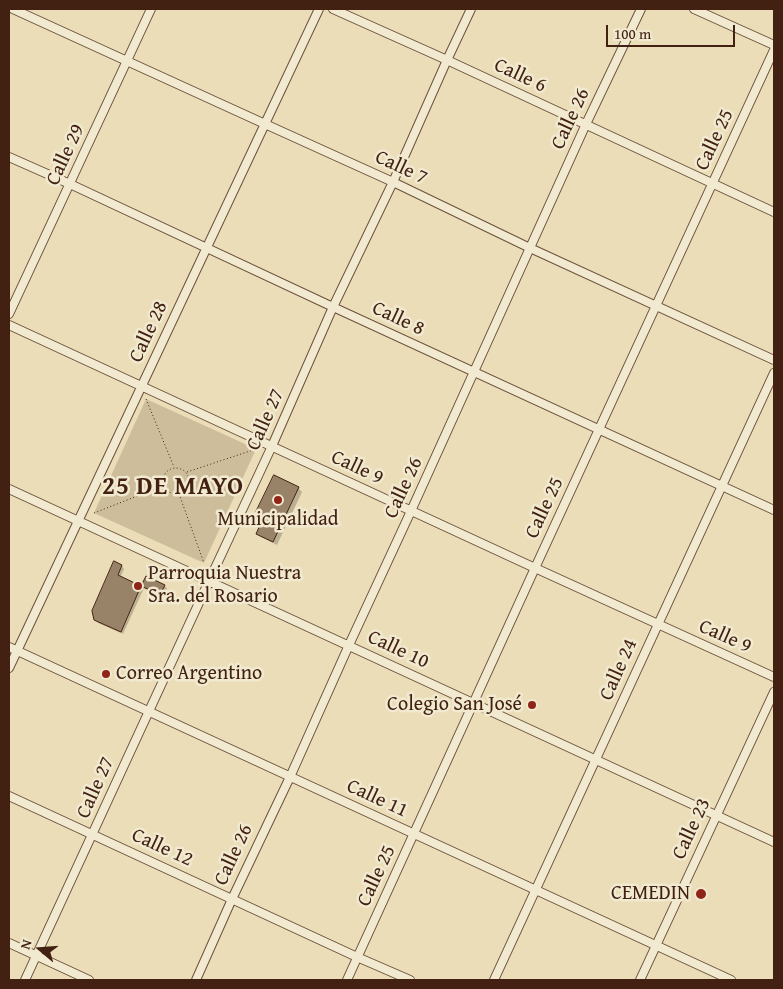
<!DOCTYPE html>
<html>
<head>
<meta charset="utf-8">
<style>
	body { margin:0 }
	#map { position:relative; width:783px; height:989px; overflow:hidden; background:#eaddb7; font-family:"Gentium Book Plus",serif }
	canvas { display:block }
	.frame { position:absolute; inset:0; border:10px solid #422112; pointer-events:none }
	.north { position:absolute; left:15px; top:924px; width:50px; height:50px; -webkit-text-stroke:4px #f1e9d0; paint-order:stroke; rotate:288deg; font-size:14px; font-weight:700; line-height:20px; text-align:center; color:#422112 }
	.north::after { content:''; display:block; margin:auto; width:18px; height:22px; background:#422112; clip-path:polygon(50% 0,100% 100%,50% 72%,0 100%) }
	.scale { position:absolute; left:606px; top:25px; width:129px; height:22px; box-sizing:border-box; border:2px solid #422112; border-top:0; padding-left:6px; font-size:15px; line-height:18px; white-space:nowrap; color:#422112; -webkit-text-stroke:4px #f1e9d0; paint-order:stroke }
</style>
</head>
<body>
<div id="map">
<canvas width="783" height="989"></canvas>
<div class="frame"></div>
<div class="north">N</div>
<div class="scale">100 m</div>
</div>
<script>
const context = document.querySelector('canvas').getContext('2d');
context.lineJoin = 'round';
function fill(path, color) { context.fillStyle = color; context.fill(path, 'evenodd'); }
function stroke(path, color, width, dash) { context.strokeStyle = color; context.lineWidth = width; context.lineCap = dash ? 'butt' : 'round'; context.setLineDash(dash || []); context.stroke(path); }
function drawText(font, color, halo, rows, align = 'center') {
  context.font = font + ' "Gentium Book Plus",serif'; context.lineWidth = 5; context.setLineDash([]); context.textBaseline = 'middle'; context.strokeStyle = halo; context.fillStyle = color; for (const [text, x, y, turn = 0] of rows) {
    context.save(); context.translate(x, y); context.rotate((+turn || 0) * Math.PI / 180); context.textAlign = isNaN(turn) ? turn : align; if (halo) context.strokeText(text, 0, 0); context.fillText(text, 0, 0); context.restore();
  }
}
fill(new Path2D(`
	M146,399L256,449L204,563L94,513Z`), '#cdbd9b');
fill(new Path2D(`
	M274,477L298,488L302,492L277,545L261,537L257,533L265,517L258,512Z
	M122,566L124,569L120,578L142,588L147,578L164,586L167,588L163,597L144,588L123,634L98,623L95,619Z`), '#0003');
const building = new Path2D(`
	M274,475L299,487L273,542L256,534L264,516L256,512Z
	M114,561L122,565L118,575L141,586L146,576L165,585L160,595L141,586L121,632L94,620L92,611Z`);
fill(building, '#998368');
stroke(building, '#422112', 1);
const minor = new Path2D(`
	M13,9L265,124L393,182L530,248L774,360
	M333,9L447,60L774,212
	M694,9L774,45
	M9,157L70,184L333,307L774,510
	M9,314L151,9
	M9,325L535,568L774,677
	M9,489L774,842
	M9,647L731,980
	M9,668L319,9
	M9,796L357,957L410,980
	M9,943L89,980
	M25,980L209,581L272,446L333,307L393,182L447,60L471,9
	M196,980L232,899L290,777L349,645L411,511L586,124L641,9
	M347,980L535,568L774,50
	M494,980L774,373
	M640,980L774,692`);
stroke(minor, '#6c503b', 10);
stroke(new Path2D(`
	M146,399L174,467
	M163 481a13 13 0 1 1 26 0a13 13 0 1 1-26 0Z
	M187,472L256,449
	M179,494L204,563
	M94,513L163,486`), '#422112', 1, [1, 2.5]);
stroke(minor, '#f1e9d0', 8);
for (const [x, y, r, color] of [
	[278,500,5,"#8f2418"],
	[138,586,5,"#8f2418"],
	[106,674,5,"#8f2418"],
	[532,705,5,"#8f2418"],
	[701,894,6,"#8f2418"]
]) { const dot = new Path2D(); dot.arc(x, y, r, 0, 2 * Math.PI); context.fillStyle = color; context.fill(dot); stroke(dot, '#f1e9d0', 2); }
drawText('20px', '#422112', '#f1e9d0', [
	["Calle 6",520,76,25],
	["Calle 26",571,119,-65],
	["Calle 25",715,140,-65],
	["Calle 29",66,155,-65],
	["Calle 7",401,168,25],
	["Calle 8",398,319,25],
	["Calle 28",149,332,-65],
	["Calle 27",266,420,-66],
	["Calle 9",357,468,25],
	["Calle 26",404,488,-65],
	["Calle 25",545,508,-65],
	["Calle 9",725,637,24],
	["Calle 10",398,650,25],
	["Calle 24",619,670,-66],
	["Calle 27",96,788,-66],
	["Calle 11",377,799,25],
	["Calle 23",692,829,-65],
	["Calle 12",162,848,25],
	["Calle 26",234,855,-65],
	["Calle 25",377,876,-65]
]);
drawText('20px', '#422112', '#f1e9d0', [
	["Municipalidad",278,520,"center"],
	["Parroquia Nuestra",148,574],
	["Sra. del Rosario",148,597],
	["Correo Argentino",116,674],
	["Colegio San José",522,705,"right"],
	["CEMEDIN",690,894,"right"]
], 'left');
context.letterSpacing = '1px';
drawText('bold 25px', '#422112', '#f1e9d0', [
	["25 DE MAYO",173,488]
]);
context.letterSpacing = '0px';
</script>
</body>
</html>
